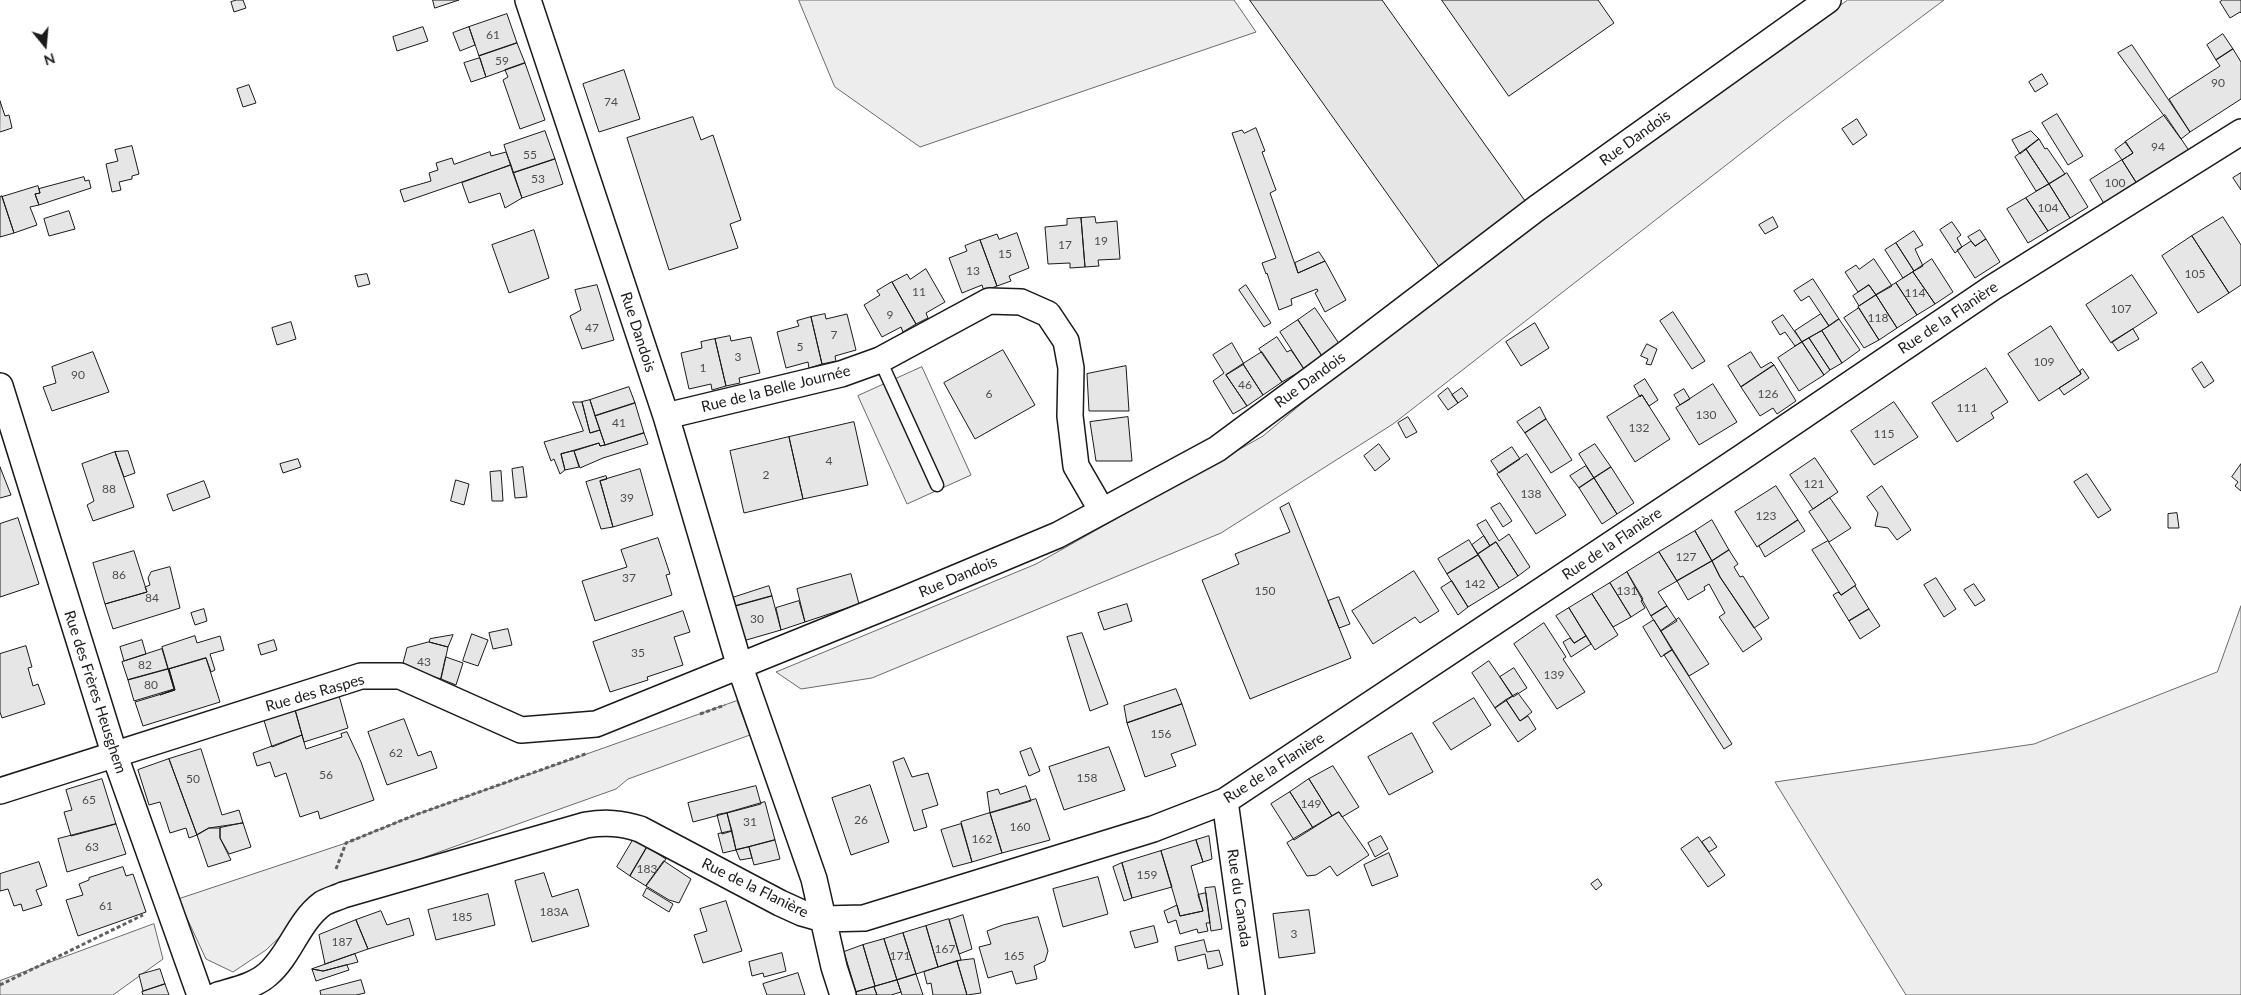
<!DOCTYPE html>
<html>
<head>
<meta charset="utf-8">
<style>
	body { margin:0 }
	#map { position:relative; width:2241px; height:995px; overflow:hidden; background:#fff; font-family:Lato,sans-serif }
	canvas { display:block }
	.north { position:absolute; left:20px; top:20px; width:50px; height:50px; -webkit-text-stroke:4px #fff; paint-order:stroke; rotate:163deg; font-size:14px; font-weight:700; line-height:20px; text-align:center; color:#1a1a1a }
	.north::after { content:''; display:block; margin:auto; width:18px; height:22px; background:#1a1a1a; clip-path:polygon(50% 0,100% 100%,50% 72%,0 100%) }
</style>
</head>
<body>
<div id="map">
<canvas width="2241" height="995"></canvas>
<div class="north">N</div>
</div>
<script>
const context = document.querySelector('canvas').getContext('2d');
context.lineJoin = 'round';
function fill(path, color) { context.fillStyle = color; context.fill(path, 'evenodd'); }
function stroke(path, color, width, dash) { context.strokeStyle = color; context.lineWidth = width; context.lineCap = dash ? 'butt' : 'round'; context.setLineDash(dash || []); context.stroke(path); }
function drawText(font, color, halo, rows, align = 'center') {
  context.font = font + ' Lato,sans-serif'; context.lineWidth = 4; context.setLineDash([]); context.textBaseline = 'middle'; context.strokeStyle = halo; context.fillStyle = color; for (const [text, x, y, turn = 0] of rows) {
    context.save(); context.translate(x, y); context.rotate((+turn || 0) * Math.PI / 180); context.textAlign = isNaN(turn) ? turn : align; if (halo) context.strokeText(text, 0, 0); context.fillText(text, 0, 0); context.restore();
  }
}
const built = new Path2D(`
	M799,0H1234L1256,32L920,147L835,87Z
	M1848,0H1944L1788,117L1393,424L1221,533L872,678L801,689L776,672L1036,564L1263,436L1405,317Z
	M922,367L971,475L907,504L858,396Z
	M2241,606V995H1906L1775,782L2034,744L2217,672Z
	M737,701L750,735L628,779L616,789L327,892L266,950L233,972L206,959L178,899L346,843L415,815Z
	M154,924L163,959L113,995H0V981Z`);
fill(built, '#ededed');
stroke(built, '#6a6a6a', 1);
const building = new Path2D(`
	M237,0H243L246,8L234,12L231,2Z
	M433,0H459L435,8Z
	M1250,0H1382L1528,205L1439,266Z
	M1442,0H1598L1614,23L1509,96Z
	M2223,0H2241V13L2240,12L2230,18L2220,2Z
	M507,14L517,43L479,56L469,27Z
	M423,27L428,41L397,51L393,37Z
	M469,27L475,45L460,51L453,33Z
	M2223,34L2233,49L2216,60L2207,45Z
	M517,43L525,63L486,77L479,56Z
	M2132,45L2190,132L2181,139L2118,53Z
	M2233,49L2241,62V99L2190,132L2169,99L2220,66L2216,60Z
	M480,58L486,77L471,82L464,63Z
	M525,63L545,120L520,129L503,80L508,77L505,70Z
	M624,70L640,119L599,132L583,84Z
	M2042,74L2048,84L2035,92L2029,82Z
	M249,85L256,103L243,107L237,89Z
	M0,101L5,116L9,115L12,128L0,132Z
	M2057,114L2083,156L2068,165L2042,123Z
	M2165,115L2190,152L2139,187L2122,160L2133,153L2125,142Z
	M693,117L701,140L713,135L741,220L730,224L738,248L669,270L627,138Z
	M1857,119L1867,135L1853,145L1842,129Z
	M1256,128L1265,151L1262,152L1276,190L1270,193L1298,273L1325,261L1346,300L1325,312L1315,293L1318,291L1317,289L1291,299L1292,305L1279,310L1267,273L1266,274L1262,263L1276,258L1232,133L1242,130L1244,133Z
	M545,131L555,159L513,173L504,145Z
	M2031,131L2039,139L2020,154L2012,140Z
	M2039,139L2045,149L2047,148L2065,174L2049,184L2026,149Z
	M2126,142L2133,153L2122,160L2115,150Z
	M132,146L139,174L132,176V179L119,182L121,190L112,192L106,164L118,161L115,150Z
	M2026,149L2049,184L2036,191L2015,157Z
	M490,152L491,156L506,152L511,165L404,202L400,190L431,181L429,173L438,170L436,163L452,158L454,164Z
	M555,159L563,184L522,198L513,173Z
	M2122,160L2139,187L2106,207L2090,180Z
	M511,165L522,198L505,208L500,193L469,203L462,183Z
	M2067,173L2088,207L2070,218L2049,184Z
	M2241,173V190L2233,178Z
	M84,177L85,181L89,180L91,188L39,205L35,194L40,193L39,189Z
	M2049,184L2070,218L2048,231L2026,198Z
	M38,186L40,193L35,194L39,205L30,207L37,225L14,233L2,197Z
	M2,196L14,233L0,237V197Z
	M2026,198L2048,231L2028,243L2007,209Z
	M69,211L75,229L49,236L44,219Z
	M1095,217L1096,223L1117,221L1120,259L1098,260L1099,266L1085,267L1081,218Z
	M1773,217L1778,227L1765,234L1759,225Z
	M2223,217L2241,245V285L2229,293L2192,236Z
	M1081,218L1085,267L1070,268V263L1048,264L1045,227L1067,225V219Z
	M1952,222L1961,235L1957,238L1962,247L1955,253L1940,230Z
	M534,230L549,278L509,293L492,245Z
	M1980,230L1986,239L1975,246L1968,237Z
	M1914,231L1923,245L1915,249L1923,266L1914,271L1896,243Z
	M1017,233L1029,268L1009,276L1011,281L997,286L980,240L997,234L999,239Z
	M2192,236L2229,293L2198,313L2162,256Z
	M1986,239L2000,262L1975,278L1957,250L1971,241L1975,246Z
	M980,240L997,286L984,291L982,285L962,293L949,258L967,251L965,246Z
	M1896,243L1914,271L1903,278L1885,250Z
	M1319,252L1325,261L1298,273L1295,263Z
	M1874,259L1892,286L1876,295L1869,285L1858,292L1845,272L1856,265L1859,269Z
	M1932,259L1953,292L1935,304L1913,272Z
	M926,269L945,302L926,313L928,318L916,324L892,282L907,274L910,279Z
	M1913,272L1935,304L1917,315L1896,283Z
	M367,274L370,284L358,287L355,276Z
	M2132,275L2157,313L2111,343L2086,305Z
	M1813,279L1839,319L1829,326L1809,296L1801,301L1794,291Z
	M892,282L916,324L903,332L901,327L882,337L864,305L880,295L877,291Z
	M1896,283L1917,315L1897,328L1876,295Z
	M597,285L614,340L582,349L570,316L581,310L575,290Z
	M1246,285L1271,323L1264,327L1239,290Z
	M1869,285L1876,295L1859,306L1853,296Z
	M1876,295L1897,328L1879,340L1858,307Z
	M1315,308L1340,345L1322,356L1298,320Z
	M1859,308L1879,340L1864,348L1844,318Z
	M1673,312L1705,361L1692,369L1660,321Z
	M825,314L826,319L847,314L856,350L835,356L836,361L822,364L811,317Z
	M1821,314L1829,326L1802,342L1795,331Z
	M1783,315L1802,342L1795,346L1785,332L1780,335L1772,322Z
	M811,317L822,364L809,368L808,362L786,368L777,332L799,326L797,321Z
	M1839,319L1860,350L1842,363L1822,331Z
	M1298,320L1322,356L1304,369L1280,332Z
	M291,322L296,339L277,345L272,328Z
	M1535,323L1549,348L1521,366L1506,342Z
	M2051,326L2081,374L2039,401L2008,354Z
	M2133,329L2139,339L2118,351L2112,342Z
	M1822,331L1842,363L1830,370L1809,338Z
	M730,336L731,341L751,337L760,373L739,378L740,383L726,386L715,339Z
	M1277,337L1287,352L1291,350L1304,369L1282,382L1259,349Z
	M1809,338L1830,370L1824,375L1802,342Z
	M715,339L726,386L712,390L711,384L689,389L681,353L702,348L701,342Z
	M1802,342L1824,375L1799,391L1778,358Z
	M1232,343L1244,364L1226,375L1247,406L1233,414L1213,381L1224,373L1213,355Z
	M1647,344L1657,349L1651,365L1646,364L1648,359L1641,356Z
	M1003,350L1035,405L975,439L944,383Z
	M93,352L109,392L52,411L43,387L56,383L52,367Z
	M1262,352L1282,382L1263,395L1243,364Z
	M1751,352L1761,368L1771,362L1774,365L1741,387L1728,366Z
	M2202,362L2214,381L2204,388L2192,369Z
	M1243,364L1263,395L1247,406L1226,375Z
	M1774,365L1796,401L1777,414L1773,408L1760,416L1741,387Z
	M1126,366L1129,411H1089L1087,374Z
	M1986,368L2008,402L1991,413L1994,418L1957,442L1932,403Z
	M2083,369L2089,378L2064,395L2059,388L2081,374L2080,371Z
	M1645,379L1658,400L1649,406L1642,395L1640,397L1634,386Z
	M1713,384L1737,422L1699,445L1676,408Z
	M629,387L635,403L595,416L590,400Z
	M1448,388L1458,403L1448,410L1438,396Z
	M1462,388L1468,396L1458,403L1452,395Z
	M1684,389L1690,399L1680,405L1674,395Z
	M1642,395L1670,439L1635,462L1607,417Z
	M590,400L600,430L590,433L582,402Z
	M573,402H582L590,433L600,430L605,445L600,446L599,443L561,454L565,470L560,474L554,459L551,461L544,442L583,431Z
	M1894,402L1918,437L1874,465L1851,431Z
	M635,403L644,433L605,445L595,416Z
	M1540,407L1546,419L1525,433L1517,422Z
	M1128,417L1132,461H1096L1090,422Z
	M1408,417L1417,432L1406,438L1398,423Z
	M1546,419L1572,460L1551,473L1525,433Z
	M854,422L868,485L803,499L789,437Z
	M644,433L648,444L603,458L580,468L574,451L599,443L600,446L605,445Z
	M789,437L803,499L744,513L730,451Z
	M1379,444L1390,459L1375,471L1364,456Z
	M1595,444L1611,467L1594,478L1579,454Z
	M1512,447L1520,459L1499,473L1491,461Z
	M128,451L135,473L124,477L115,452Z
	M574,451L579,467L565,470L561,454Z
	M115,452L134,507L93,521L87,505L94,501L82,464Z
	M1527,454L1566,515L1536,534L1497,474Z
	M1815,458L1838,492L1813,509L1790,475Z
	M298,459L301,467L283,473L280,464Z
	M2241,464V491L2235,486L2238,482L2232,477Z
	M1586,466L1594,478L1579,488L1570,476Z
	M0,467L11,495L0,498Z
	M523,467L527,497L515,498L512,469Z
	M1611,467L1634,503L1617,514L1594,478Z
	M640,469L653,515L613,527L600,481Z
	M501,471L503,501H492L490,472Z
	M2087,474L2111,510L2098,518L2074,482Z
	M606,476L607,479L600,481L613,527L601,529L586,482Z
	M1594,478L1617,514L1602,524L1579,488Z
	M456,480L469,484L464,505L451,501Z
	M204,481L210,497L173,511L167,495Z
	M1776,486L1798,520L1757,547L1735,512Z
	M1882,486L1911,530L1897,540L1888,528L1875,526L1878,513L1867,497Z
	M1830,498L1851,528L1829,542L1809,512Z
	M1289,503L1351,658L1250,699L1202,580L1239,564L1235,554L1290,532L1280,508Z
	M1500,503L1512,521L1503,527L1491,508Z
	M2177,513L2179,528H2168V514Z
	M18,518L39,584L0,597V524Z
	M1486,520L1499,541L1509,534L1530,567L1518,576L1496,542L1490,546L1477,525Z
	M1712,520L1729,550L1712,561L1695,531Z
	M1798,520L1805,531L1765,557L1759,546Z
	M1695,531L1712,561L1677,581L1659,552Z
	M1484,536L1490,546L1478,554L1472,545Z
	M658,538L670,574L666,575L672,595L595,621L582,581L627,567L621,550Z
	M1469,540L1478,555L1447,574L1438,559Z
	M1828,541L1856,585L1841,595L1812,550Z
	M1496,542L1518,576L1499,588L1478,554Z
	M1729,550L1738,564L1734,567L1740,577L1743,576L1769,618L1754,628L1720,577L1712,561Z
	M134,551L147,592L105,604L93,563Z
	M1659,552L1677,581L1658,592L1667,606L1651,616L1627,572Z
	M1478,555L1499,588L1468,607L1447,574Z
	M1712,561L1720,577L1762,639L1743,652L1719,617L1725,613L1709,584L1704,587L1705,590L1688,600L1677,581Z
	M170,567L180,608L113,629L105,604L147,592L145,587L150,585L148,578L151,572Z
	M1414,571L1439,611L1420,623L1415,617L1373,644L1352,611Z
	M1627,572L1643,599L1641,601L1645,608L1631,617L1610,583Z
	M851,574L859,604L805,622L797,589Z
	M1936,578L1956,609L1944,617L1924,585Z
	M1452,581L1468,607L1458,615L1441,588Z
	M1610,583L1631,617L1613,627L1592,594Z
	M1974,584L1985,600L1975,606L1964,590Z
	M769,586L772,596L732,607L729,599Z
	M1855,586L1869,609L1849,621L1833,595L1838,592L1841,595Z
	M1592,594L1618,635L1595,650L1569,608Z
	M772,596L781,630L743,641L732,607Z
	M1339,597L1350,624L1339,628L1328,601Z
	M799,601L805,622L781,630L776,608Z
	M1127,604L1132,621L1104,630L1098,613Z
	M1667,606L1677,621L1661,631L1651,616Z
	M1569,608L1586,636L1574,643L1556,616Z
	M204,609L207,621L195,625L191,613Z
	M1869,609L1880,626L1860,639L1849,621Z
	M683,611L690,632L674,637L683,665L647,677L648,680L610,692L593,642Z
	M1679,618L1709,664L1689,676L1661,631Z
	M1654,620L1672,650L1661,657L1643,627Z
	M1544,623L1566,657L1563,659L1585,692L1557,709L1514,644Z
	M508,629L512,645L493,649L489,633Z
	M1082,633L1108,704L1090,711L1067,637Z
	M472,634L488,640L478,666L463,661Z
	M453,635L448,647L429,642L430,639Z
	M195,636L197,643L220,636L224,650L210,654L215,670L211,672L206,658L169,669L175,690L160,695L174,689L162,647Z
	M1586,636L1591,644L1571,657L1563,642L1570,638L1574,643Z
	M142,640L146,654L124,661L120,647Z
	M274,640L277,650L261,655L258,645Z
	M429,642L448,647L441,679L402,667L407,648Z
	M26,646L32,667L28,668L33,686L38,684L45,704L2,718L0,712V654Z
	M162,649L168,669L128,680L122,662Z
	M1672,650L1732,744L1724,749L1664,655Z
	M446,657L463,663L456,685L441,679Z
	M206,658L220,702L143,726L135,702L175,690L169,669Z
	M1489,661L1513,696L1495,708L1472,673Z
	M1514,668L1527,688L1513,697L1500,677Z
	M168,669L174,689L134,701L128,680Z
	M1176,689L1182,704L1127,723L1124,706Z
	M338,692L348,728L304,742L294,706Z
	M1518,693L1532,712L1520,721L1506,700Z
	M1474,698L1491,725L1451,750L1433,723Z
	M1506,700L1520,721L1528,716L1536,729L1518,742L1495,708Z
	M1182,704L1196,745L1171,754L1176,766L1145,777L1127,723Z
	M294,706L302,735L272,747L263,717Z
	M404,719L418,756L431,751L437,768L387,785L368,732Z
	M347,732L361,762L374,800L320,819L318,811L300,817L286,773L275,777L270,762L257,766L253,753L302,735L306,749L342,737L341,734Z
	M1412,733L1433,772L1389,795L1368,757Z
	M1109,747L1125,790L1064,810L1049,767Z
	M1031,748L1040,771L1029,776L1020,752Z
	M201,749L222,815L239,810L243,823L209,828L197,835L169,759Z
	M904,758L912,777L928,773L938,805L922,810L927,827L914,831L893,762Z
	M169,759L197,835L189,838L186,828L170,833L160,802L149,805L138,770Z
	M1333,766L1359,807L1342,817L1339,812L1332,816L1309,779Z
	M102,779L116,824L71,836L64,812L72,810L66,790Z
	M1309,779L1332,816L1313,828L1290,792Z
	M870,785L889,842L851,855L832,798Z
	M756,786L761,804L693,822L688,803Z
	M1026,786L1031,801L990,813L987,792L998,789L1000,794Z
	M1290,792L1313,828L1294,840L1271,804Z
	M1036,799L1050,840L1002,853L990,813Z
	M765,802L775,840L736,850L727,813Z
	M1339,812L1369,855L1337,876L1330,866L1316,875L1307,876L1287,843Z
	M727,813L732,831L722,834L717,815Z
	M990,813L1002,853L972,862L961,822Z
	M243,823L251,847L229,854L220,838V828Z
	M116,824L126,854L67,872L58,839Z
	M961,824L972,862L953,867L941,830Z
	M209,828H220V838L231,860L208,867L197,835Z
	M732,831L736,850L723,853L718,834Z
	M1209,836L1212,859L1203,862L1196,840Z
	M1381,836L1388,849L1375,857L1368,843Z
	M1698,837L1725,875L1708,887L1681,849Z
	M1710,837L1717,847L1709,852L1702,842Z
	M633,840L647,847L630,876L617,867Z
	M775,840L780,859L754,865L749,847Z
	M1196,840L1203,862L1191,866L1203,911L1180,916L1161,851Z
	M647,847L666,859L646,886L630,876Z
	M749,847L752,858L740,860L736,850Z
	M1161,851L1172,887L1132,898L1122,863Z
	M1389,853L1398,876L1372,886L1364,865Z
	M664,861L691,879L679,903L669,900L646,886Z
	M39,862L47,886L36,890L42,905L23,911L21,904L14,906L8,889L0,891V874Z
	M1122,863L1132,898L1124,901L1113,867Z
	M123,867L126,876L133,874L146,912L78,936L66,900L83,895L79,884L89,880V878Z
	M544,873L552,897L578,889L589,926L532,942L515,881Z
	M1098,877L1108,914L1063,927L1053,889Z
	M1598,879L1602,885L1596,890L1591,884Z
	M1215,887L1222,929L1211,931L1205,888Z
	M647,888L673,904L669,912L643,896Z
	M1206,893L1210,923H1206L1208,931L1198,933L1197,929L1180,934L1176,920L1168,923L1164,911L1177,905L1180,916L1203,911L1198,895Z
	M488,894L495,925L436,940L428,910Z
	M726,901L742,951L703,963L694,935L707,931L700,909Z
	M1309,910L1315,953L1279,958L1273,914Z
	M381,911L387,925L409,918L414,935L368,949L356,920Z
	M963,915L972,949L959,954L949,920Z
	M1038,917L1048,951L1045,961L1034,966L1037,979L1016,984L1012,971L988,978L979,947L991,944L987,931L1003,925Z
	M949,919L961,960L938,967L926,926Z
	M356,920L368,949L325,964L319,935Z
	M926,926L938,967L916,974L903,933Z
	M1154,926L1158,942L1135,948L1130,932Z
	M903,933L916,974L897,980L884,939Z
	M884,939L897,980L875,986L863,945Z
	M1204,940L1207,952L1219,950L1223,965L1208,969L1205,954L1178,961L1175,947Z
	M863,945L875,986L856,992L844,952Z
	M782,953L786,971L764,977L763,973L752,976L749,962Z
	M355,954L358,962L323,971L312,969Z
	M974,959L981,993L967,995L957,961Z
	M957,961L967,995H933L931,983L927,984L924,972Z
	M347,965L349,970L316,981L312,969L323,971Z
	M160,969L165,984L143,991L139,975Z
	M798,973L805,995H767L763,984Z
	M916,974L923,995H902L897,980Z
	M361,980L365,993L356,995H321L320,991Z
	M897,980L901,992L891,995H877L874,987Z
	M165,984L169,995H143L142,992Z
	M874,987L877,995H857L856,992Z`);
fill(building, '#e6e6e6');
stroke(building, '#1a1a1a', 1);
const service = new Path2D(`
	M880,360L937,485`);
const minor = new Path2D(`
	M528,0L666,416L740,667L814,879L834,967L843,995
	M0,386L115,756L200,995
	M666,416L841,374L880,360L989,301L1021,302L1048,314L1066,341L1071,368L1070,416L1076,466L1102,511
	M0,791L361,676H400L521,730L596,724L905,599L1058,535L1217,449L1348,352L1537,208L1828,0
	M1225,801L1252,995
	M218,995C234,990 255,986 268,974C290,955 298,922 322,904C328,900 337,898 343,895L586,825C606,822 621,823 640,829L780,903L802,913L823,919L864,918L1153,829L1225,801L1738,460L1992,288L2241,132`);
stroke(service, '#1a1a1a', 15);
stroke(minor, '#1a1a1a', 28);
stroke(new Path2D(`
	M700,714L725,705
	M336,869L346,843L415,815L588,753
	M0,985L143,915`), '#5f5f5f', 3, [4, 2.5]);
stroke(service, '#fff', 12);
stroke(minor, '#fff', 25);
drawText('12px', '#4d4d4d', null, [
	["61",493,35],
	["59",502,61],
	["90",2218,83],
	["74",611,102],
	["94",2158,147],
	["55",530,155],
	["53",538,179],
	["100",2115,183],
	["104",2048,208],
	["19",1101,241],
	["17",1065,245],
	["15",1005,254],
	["13",973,271],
	["105",2195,274],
	["11",919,292],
	["114",1915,293],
	["107",2121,309],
	["9",890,315],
	["118",1878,318],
	["47",592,328],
	["7",834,335],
	["5",800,347],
	["3",738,357],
	["109",2044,362],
	["1",703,368],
	["90",78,375],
	["46",1245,385],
	["6",989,394],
	["126",1768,394],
	["111",1967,408],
	["130",1706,415],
	["41",619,423],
	["132",1639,428],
	["115",1884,434],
	["4",829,461],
	["2",766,475],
	["121",1814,484],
	["88",109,489],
	["138",1531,494],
	["39",627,498],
	["123",1766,516],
	["127",1686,557],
	["86",119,575],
	["37",629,578],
	["142",1475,584],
	["150",1265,591],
	["131",1627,591],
	["84",152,598],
	["30",757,619],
	["35",638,653],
	["43",424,662],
	["82",145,665],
	["139",1554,675],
	["80",151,685],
	["156",1161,734],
	["62",396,753],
	["56",326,775],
	["158",1087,778],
	["50",193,779],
	["65",89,800],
	["149",1311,804],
	["26",861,820],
	["31",750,822],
	["160",1020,827],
	["162",982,839],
	["63",92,847],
	["183",647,869],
	["159",1147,875],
	["61",106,906],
	["183A",554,912],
	["185",462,917],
	["3",1294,934],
	["187",342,942],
	["167",945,949],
	["171",900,956],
	["165",1014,956]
]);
drawText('15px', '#1a1a1a', '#fff', [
	["Rue Dandois",1635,138,-36],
	["Rue de la Flanière",1948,318,-34],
	["Rue Dandois",638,332,72],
	["Rue Dandois",1310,380,-36],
	["Rue de la Belle Journée",776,389,-14],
	["Rue de la Flanière",1612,544,-34],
	["Rue Dandois",958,577,-23],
	["Rue des Frères Heusghem",95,692,72],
	["Rue des Raspes",315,693,-16],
	["Rue de la Flanière",1274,768,-33],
	["Rue de la Flanière",755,888,26],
	["Rue du Canada",1239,898,82]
]);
</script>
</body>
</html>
